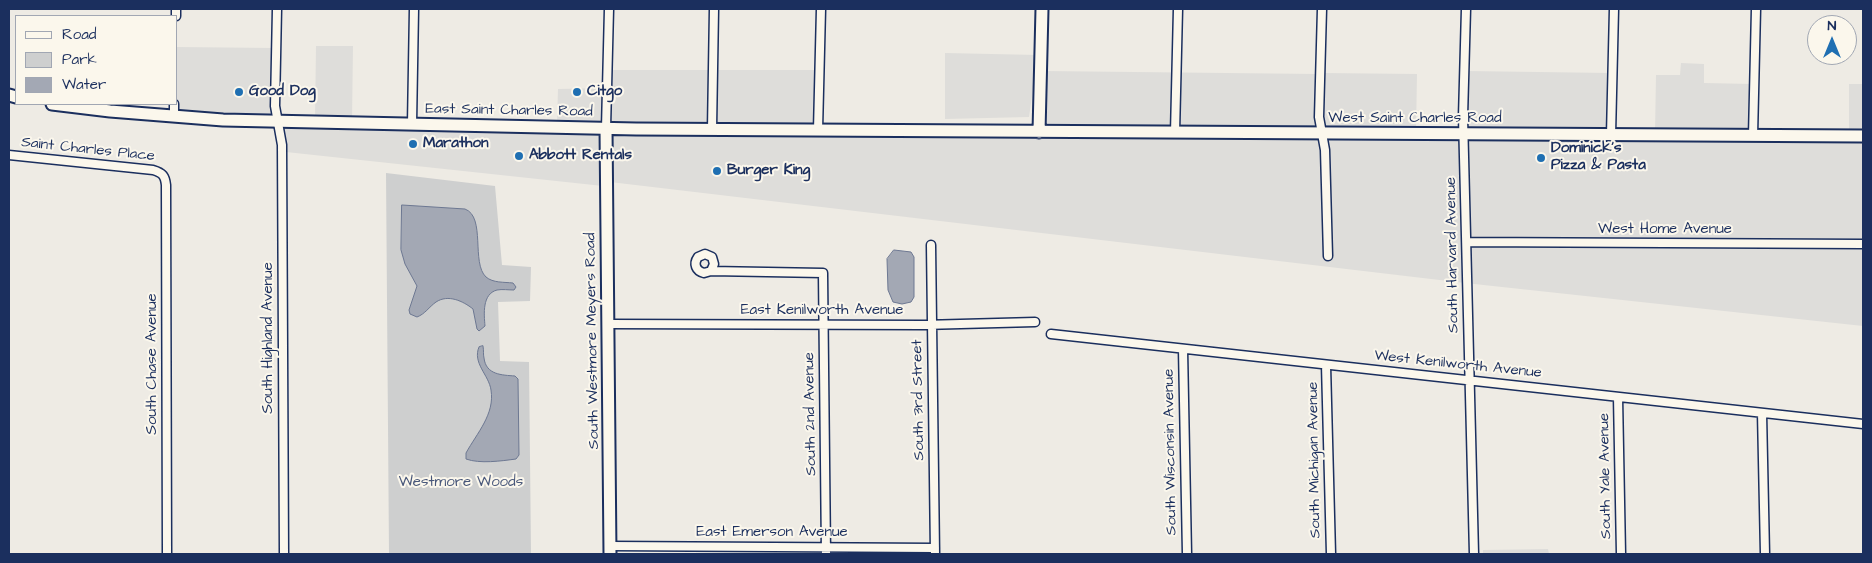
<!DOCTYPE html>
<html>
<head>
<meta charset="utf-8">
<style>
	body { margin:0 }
	#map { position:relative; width:1872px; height:563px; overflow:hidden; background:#eeebe4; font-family:"Architects Daughter",sans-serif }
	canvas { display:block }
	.frame { position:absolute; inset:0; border:10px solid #1b2f5e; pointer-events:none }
	.legend { position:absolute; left:15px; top:15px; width:162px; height:90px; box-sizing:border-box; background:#fbf7ec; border:1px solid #a1a7b3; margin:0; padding:6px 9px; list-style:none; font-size:15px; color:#1b2f5e }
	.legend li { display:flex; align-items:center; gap:10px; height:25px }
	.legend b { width:25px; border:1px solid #a1a7b3 }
	.north { position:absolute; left:1807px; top:15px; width:50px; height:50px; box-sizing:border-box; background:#fbf7ec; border:1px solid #a1a7b3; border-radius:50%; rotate:0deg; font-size:14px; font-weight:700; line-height:20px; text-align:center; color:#1b2f5e }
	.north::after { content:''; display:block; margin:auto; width:18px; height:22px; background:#1f6fb2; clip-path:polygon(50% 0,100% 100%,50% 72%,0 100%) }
</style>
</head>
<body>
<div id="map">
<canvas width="1872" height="563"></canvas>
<div class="frame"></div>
<ul class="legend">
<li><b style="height:6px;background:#fbf7ec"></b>Road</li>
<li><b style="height:14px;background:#cecfcf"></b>Park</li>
<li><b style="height:14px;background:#a3a8b4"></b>Water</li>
</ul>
<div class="north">N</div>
</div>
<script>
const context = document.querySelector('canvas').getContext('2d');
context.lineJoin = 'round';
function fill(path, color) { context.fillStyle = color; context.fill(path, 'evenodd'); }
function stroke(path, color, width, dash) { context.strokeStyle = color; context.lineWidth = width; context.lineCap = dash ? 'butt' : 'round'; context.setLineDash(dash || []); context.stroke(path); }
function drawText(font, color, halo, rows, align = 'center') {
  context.font = font + ' "Architects Daughter",sans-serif'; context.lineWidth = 4; context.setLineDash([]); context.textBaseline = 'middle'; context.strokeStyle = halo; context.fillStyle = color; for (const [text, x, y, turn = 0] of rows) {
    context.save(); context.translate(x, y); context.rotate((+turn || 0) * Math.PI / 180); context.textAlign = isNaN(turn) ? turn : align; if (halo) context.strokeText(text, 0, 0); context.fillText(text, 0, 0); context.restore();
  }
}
fill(new Path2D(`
	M316,46H353L352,120H315Z
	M177,47L274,48L273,120L176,114Z
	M945,53L1038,55L1029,117L945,119Z
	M1681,63L1704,64V83L1752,84L1751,134L1655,133L1656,75H1680Z
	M608,70H817L816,128L608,126Z
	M1043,71L1317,74L1319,131L1042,130Z
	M1466,71L1610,73L1608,133L1466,132Z
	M1322,73L1417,74L1416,132L1324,131Z
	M1849,84H1863V134H1849Z
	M605,88L604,126L557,125L558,89Z
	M282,124L603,130V186L286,152Z
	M609,131L1863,141V326L1465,283L610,182Z
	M1548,549L1549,554H1483V550Z`), '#deddda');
fill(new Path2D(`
	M386,173L495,186L502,265L531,267L530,301L498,302L500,361L529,362L531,554H389Z`), '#cecfcf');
const water = new Path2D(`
	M402,205L465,209C486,217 471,263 486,277C493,283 504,282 513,283L516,287L514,290C509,290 502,289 497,290C482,294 484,314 485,326L479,331L477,329L473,309C463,301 448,294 436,302C429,307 425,314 417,317L410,314L409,310L417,286L405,264L401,250Z
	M894,250L911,252L914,257V297L911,302L902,304L893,302L888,290L887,259Z
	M483,346C484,351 483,354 484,358C486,375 502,375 515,376L518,379L519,455L516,459C501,461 480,464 466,459V453C477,433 495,414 491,390C489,375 472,363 479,347Z`);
fill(water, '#a3a8b4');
stroke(water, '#6d7892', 1);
const street = new Path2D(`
	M277,9L275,106L282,145L284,554
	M1322,9L1319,117L1325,150L1328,256
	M1466,9L1463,117L1474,554
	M176,16V9
	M174,116V104
	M412,124L414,9
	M606,128L609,9
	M712,129L714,9
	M818,130L821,9
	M1175,133L1178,9
	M1611,135L1614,9
	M1753,136L1756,9
	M9,155L153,170C163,173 165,176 166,185L167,554
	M1467,242L1863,244
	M931,245L935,554
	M711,271L714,264L712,257L705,254L698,257C693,264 696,271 704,273L711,271L823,273L826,554
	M608,324L923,325L1035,322
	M1051,334L1863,424
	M1183,349L1187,554
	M1326,365L1331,554
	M1618,397L1621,554
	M1762,413L1765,554
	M610,546L935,548`);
const secondary = new Path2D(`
	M9,95L16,97
	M52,104L110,111L223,120L636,129L1863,136
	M606,128L610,554
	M1039,132L1042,9`);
stroke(street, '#1b2f5e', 11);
stroke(secondary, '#1b2f5e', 15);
stroke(street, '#fbf7ec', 8);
stroke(secondary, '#fbf7ec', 11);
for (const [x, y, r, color] of [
	[239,92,5,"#1f6fb2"],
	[577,92,5,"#1f6fb2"],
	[413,144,5,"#1f6fb2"],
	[519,156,5,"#1f6fb2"],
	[1541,158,5,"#1f6fb2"],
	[717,171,5,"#1f6fb2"]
]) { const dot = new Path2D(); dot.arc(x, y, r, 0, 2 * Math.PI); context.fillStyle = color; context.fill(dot); stroke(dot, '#fbf7ec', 2); }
drawText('bold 15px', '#1b2f5e', '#fbf7ec', [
	["Good Dog",249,92],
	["Citgo",587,92],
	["Marathon",423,144],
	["Dominick's",1551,149],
	["Pizza & Pasta",1551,166],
	["Abbott Rentals",529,156],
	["Burger King",727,171]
], 'left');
drawText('15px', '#1b2f5e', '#fbf7ec', [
	["East Saint Charles Road",509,111,1],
	["West Saint Charles Road",1415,119],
	["Saint Charles Place",88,150,6],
	["West Home Avenue",1665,230],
	["South Harvard Avenue",1453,255,-91],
	["East Kenilworth Avenue",822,311],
	["South Highland Avenue",269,338,-90],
	["South Westmore Meyers Road",593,341,-91],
	["South Chase Avenue",153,364,-90],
	["West Kenilworth Avenue",1458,365,6],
	["South 3rd Street",919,400,-91],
	["South 2nd Avenue",811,414,-91],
	["South Wisconsin Avenue",1171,452,-91],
	["South Michigan Avenue",1315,460,-91],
	["South Yale Avenue",1606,476,-91],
	["East Emerson Avenue",772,533]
]);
drawText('15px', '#48577a', '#fbf7ec', [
	["Westmore Woods",461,483]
]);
</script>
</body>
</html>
